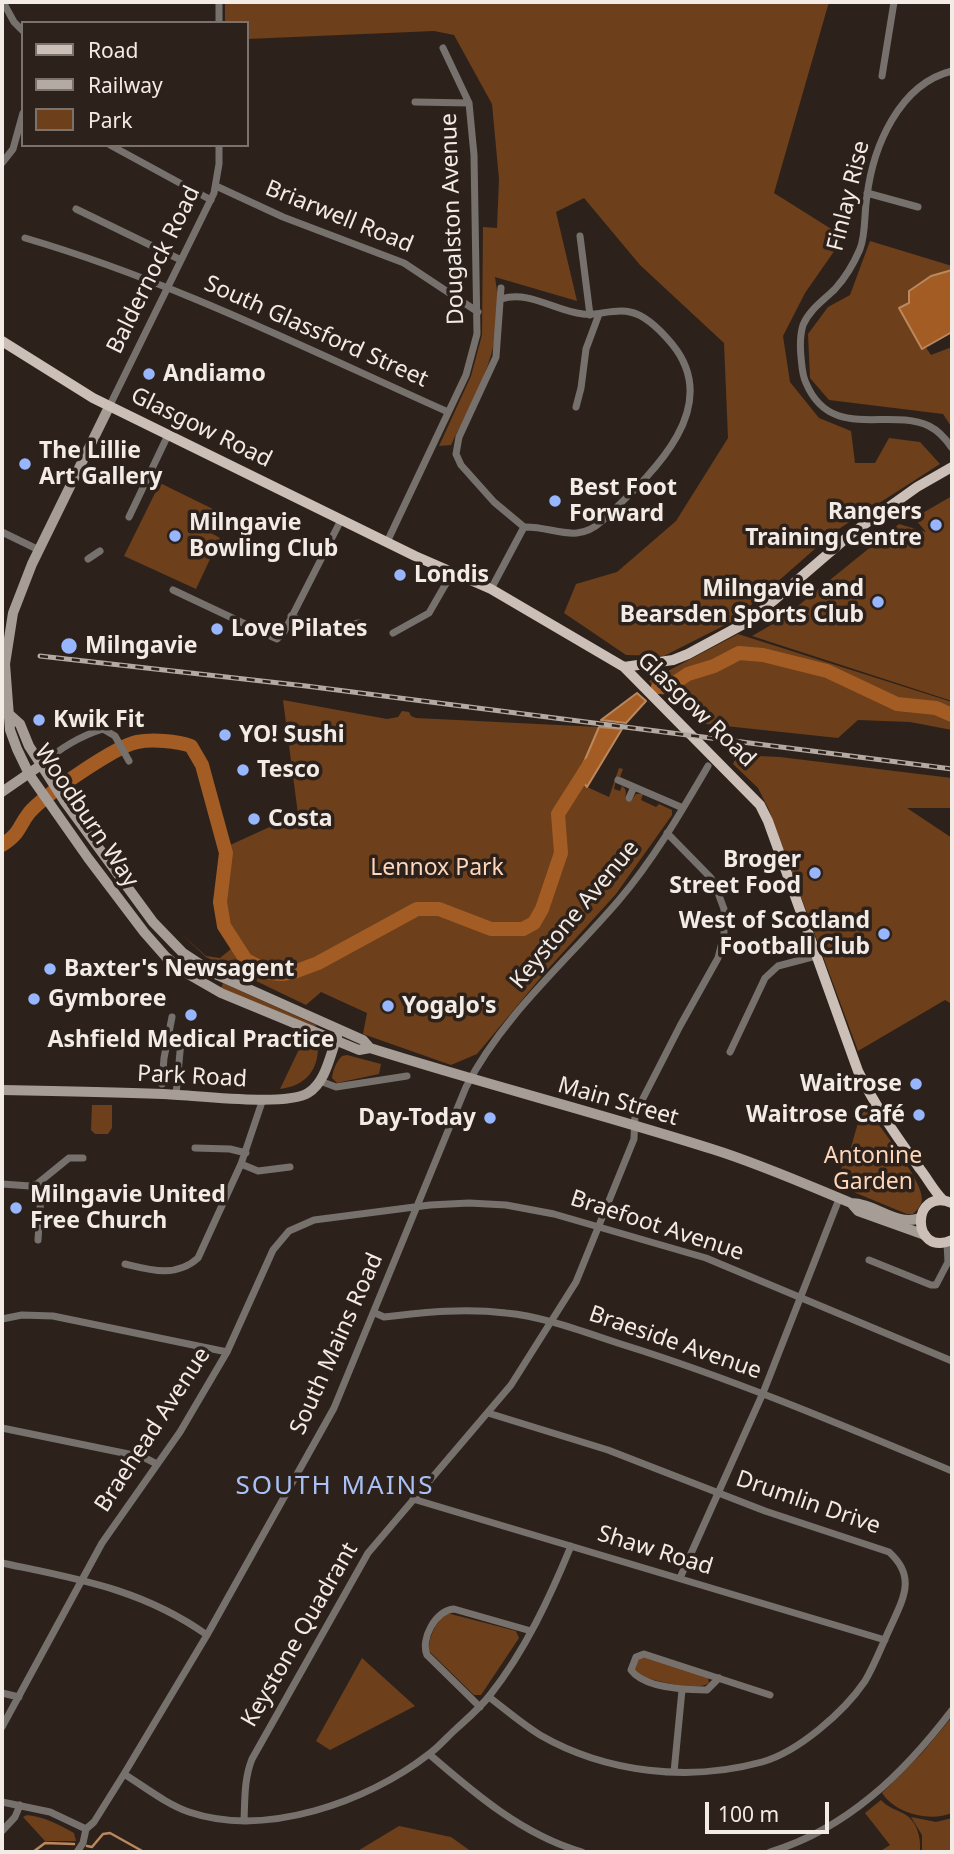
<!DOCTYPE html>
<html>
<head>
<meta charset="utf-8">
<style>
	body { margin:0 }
	#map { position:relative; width:954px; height:1854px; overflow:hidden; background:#2d221b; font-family:"Noto Sans",sans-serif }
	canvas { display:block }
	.frame { position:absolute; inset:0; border:4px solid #f3ebe6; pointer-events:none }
	.legend { position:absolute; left:21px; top:21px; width:228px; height:126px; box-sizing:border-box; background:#2d221b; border:2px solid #7c726c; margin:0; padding:9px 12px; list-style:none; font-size:21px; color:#f3ebe6 }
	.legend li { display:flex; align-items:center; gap:14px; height:35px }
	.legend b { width:35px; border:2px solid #7c726c }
	.scale { position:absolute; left:705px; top:1802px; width:124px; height:32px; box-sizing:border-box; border:4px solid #f3ebe6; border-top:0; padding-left:9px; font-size:21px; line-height:24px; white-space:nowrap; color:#f3ebe6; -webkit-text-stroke:5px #2d221b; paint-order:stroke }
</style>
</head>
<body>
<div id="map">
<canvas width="954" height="1854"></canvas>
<div class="frame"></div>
<ul class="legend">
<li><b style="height:9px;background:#cbbfb7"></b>Road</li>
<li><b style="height:9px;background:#b3aaa4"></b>Railway</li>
<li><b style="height:19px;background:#6d3f1b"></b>Park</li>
</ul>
<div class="scale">100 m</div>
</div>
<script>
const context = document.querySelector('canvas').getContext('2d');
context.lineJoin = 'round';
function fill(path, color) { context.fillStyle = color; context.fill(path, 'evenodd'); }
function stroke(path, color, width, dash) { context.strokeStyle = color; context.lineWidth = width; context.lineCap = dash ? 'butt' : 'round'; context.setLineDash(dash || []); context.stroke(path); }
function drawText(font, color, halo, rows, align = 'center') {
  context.font = font + ' "Noto Sans",sans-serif'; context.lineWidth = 7; context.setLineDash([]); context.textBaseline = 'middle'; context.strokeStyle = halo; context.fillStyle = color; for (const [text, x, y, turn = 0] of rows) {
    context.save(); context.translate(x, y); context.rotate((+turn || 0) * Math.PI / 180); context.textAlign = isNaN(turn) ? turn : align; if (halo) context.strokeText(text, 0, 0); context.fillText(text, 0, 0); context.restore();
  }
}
fill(new Path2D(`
	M225,2H829L774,193L844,237L805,293L783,336L790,382L819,418L851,431L855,463H875L889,438L920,442L940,464L834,532L733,621L664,656L626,655L564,613L576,584L617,572L676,521L728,438L724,343L640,265L584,198L556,212L577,301L495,277C507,345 479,387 451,445L439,446L471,376L482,335L483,227L497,228L499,179L492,104L454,35L434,31L247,39V23H225Z
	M870,241L952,266V273L906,318L931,355L952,347V428L943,414L829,400L810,378L808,334L828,307L850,295Z
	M160,483L221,513L211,533L220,538L196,589L124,556Z
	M952,496V701L752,636L783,618L899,524L926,532L914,518Z
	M738,634L952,702V730L910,722L858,720L838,738L697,723L682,688L662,695L649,681Z
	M283,700L387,719L398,717L402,711L409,712L411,716L416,718L599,727L578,776L587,787L609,797L619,768L623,769L620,777L617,776L614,789L620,791L622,786C627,789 626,794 625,799L631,801L636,794H643L641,800L656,807L659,804L672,810V815L616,894L547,970L477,1054L451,1065L363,1034L367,1013L321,992L306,1005L206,957L179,932L206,956L220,958L232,948L216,913L228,846L298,814Z
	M737,755L780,757L952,778V808H907L952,838V1004L945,1000L858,1051L769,810L758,788L733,764Z
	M223,983L316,1025L315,1029L221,988Z
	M304,1039L314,1043L318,1047C318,1072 304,1086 280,1089Z
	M347,1055L381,1064L379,1074L337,1083L332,1078C333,1070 336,1062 342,1056Z
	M92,1105H112V1128L108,1134H95L91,1130Z
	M867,1108C879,1126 924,1182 922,1200C921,1206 917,1210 913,1214H907L834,1184L851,1147L860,1116Z
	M447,1613L516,1631L519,1638L481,1695H474L429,1651C428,1637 436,1622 447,1613Z
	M647,1657L708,1678L709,1683C695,1693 656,1680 639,1676L634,1672L635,1661L640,1658Z
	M362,1658L415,1706L330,1750L316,1741Z
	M952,1717V1813C930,1822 896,1814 882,1793L922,1753Z
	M881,1800C889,1809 897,1809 906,1815C918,1823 921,1839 920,1852H879L890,1845L865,1813Z
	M27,1815C45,1817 58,1824 74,1833L76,1841H45L23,1817Z
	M911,1817L936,1822L952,1818V1852H922V1835Z
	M399,1826L451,1837L472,1852H356Z`), '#6d3f1b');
const water = new Path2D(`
	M952,270V332L922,349L899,308L909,303V291L931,276Z
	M637,693L646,701L626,723L601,720Z
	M599,727L622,729L587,787L578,776Z`);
fill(water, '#a35d24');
stroke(water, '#bb885e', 2);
stroke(new Path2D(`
	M87,1846L92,1847L103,1834L110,1833L144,1852
	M33,1852L45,1843L74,1844`), '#bb885e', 2.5);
stroke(new Path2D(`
	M658,687L670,686L688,674L714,666L739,653L763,655L827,671L897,704L936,708L952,715
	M2,845C20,834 18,827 29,813C43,796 116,746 137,742C152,739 177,741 191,746L202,765L226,853L220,902L224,926L246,960L271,973L282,974L294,972L318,963L417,909H439L491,929H523L534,923L542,909L561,853L558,814L589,765`), '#a35d24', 14);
stroke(new Path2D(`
	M3,2L14,22L23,31
	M219,2V23
	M952,71C899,84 873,147 867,196C864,212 866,234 860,249C854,263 845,278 835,289C824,300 809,310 803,325C800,335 800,347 801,357C802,366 802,375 806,383C831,442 888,407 929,426C939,431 946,439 952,448
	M882,76L894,2
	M415,102L469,103
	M110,145L211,200
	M2,163L13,149L23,113
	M216,186L283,217L404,263L478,312
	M867,193L918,207
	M76,209L181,260
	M580,236L590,315
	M25,238C172,281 309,350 448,412
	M501,288L496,357L459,437L456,454L461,465L494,502L524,527
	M109,407L214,193L219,164V145
	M576,407L581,388L586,349L599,314
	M129,517L168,435
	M2,532L39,550
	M387,542L466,375L477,334L474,155L469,103L443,48
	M88,559L100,551
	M491,589L524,527C554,526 576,545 602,521C647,478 726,410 672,344C662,332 646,315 630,312C615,308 598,316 583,314C554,311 530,290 501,299
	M173,590L277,639L284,632L341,520
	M291,616L319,629L359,623
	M393,633L429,613L452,573
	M41,765C59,749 80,736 103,729L115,736L129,761
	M618,780L683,808
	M629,798L634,787
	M168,1040L181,1041L176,1095
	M730,1052L765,978L778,966L816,956
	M320,1081L336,1087L407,1076
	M162,1084L164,1058L172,1017
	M195,1148L230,1149L246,1153
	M241,1164L258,1171L290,1167
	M2,1184L30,1186L37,1184L69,1158H83
	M37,1184L41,1194L38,1240
	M869,1260L931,1285H936L948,1262L947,1243
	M125,1264C150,1270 176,1278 198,1258L241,1164L263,1099
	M375,1313L384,1317C426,1312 465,1308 506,1313C547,1317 586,1333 624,1345C736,1380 844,1426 952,1471
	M2,1319L22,1315L53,1316L227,1352
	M488,1413L608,1450L765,1511L889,1552C917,1577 903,1599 890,1628C882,1645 875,1664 865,1681C844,1712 798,1752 762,1762C689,1782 606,1773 540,1735C522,1724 506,1710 489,1697
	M2,1428L143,1457L157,1464
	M413,1499L885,1640
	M2,1563C78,1579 142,1589 207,1635
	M680,1578L763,1393L839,1199
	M719,1678L707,1690C686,1690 644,1688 631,1670L636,1657L644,1654C686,1668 728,1681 770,1695
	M2,1693L19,1697
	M480,1707L427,1655C420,1639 436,1610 454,1609L531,1631
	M2,1727L102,1543L180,1432L227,1352L273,1250L289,1231L314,1220L430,1205L469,1203L506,1205L554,1214L706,1258L952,1361
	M429,1754C475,1794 523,1835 582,1852
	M674,1772L682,1690
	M124,1774C145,1787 166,1804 189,1812C266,1838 367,1802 429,1754C439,1747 447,1737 456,1729C468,1718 480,1708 490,1695C525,1651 550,1597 571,1546
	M2,1802L50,1812L86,1829
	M244,1820C245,1799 244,1779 252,1759L368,1553L511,1385L576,1282L634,1139L635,1114L680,1026L718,958L724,934V909L717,890L711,878L667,833
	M86,1829L94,1822L124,1774L207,1635L334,1408L466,1087C503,1015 567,961 619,900C654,859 681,812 708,766
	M2,1831L15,1817L20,1805
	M77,1852L83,1843L86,1829
	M770,1852C847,1829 904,1773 952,1710`), '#77716d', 7);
stroke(new Path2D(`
	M109,407L32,564L13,613L5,664L10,730L17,749L29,774L88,858L144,932L166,957L188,974L221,993L359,1050L370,1048C484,1084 599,1113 712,1149C760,1164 805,1184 851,1203C875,1203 896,1227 920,1218
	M10,715L20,724L29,746L65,802L153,922L183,953L215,974L363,1040L370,1048
	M2,792L41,765
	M2,1090C56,1091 109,1092 163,1094C194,1095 285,1107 308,1093C326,1082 330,1055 337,1037
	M851,1203L858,1211L925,1235`), '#a69d97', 10);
stroke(new Path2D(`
	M2,341L93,398L415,556L491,589L624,667L760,805L768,821L858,1071C875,1106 897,1137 920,1169C928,1179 933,1190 943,1200
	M624,667L673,660L688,654L751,620L851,534L917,487L952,467
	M952,1203C910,1186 911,1258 952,1240`), '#cbbfb7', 10);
const rail = new Path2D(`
	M40,656L306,686L952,769`);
stroke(rail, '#b3aaa4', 5);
stroke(rail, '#2d221b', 2.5, [8]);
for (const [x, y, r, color] of [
	[149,374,7,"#97b6fd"],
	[25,464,7,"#97b6fd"],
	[555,501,7,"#97b6fd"],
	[936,525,7,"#97b6fd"],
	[175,536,7,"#97b6fd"],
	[400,575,7,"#97b6fd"],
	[878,602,7,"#97b6fd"],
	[217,629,7,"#97b6fd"],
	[69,646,9,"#97b6fd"],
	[39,720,7,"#97b6fd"],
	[225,735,7,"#97b6fd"],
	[243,770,7,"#97b6fd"],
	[254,819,7,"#97b6fd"],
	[815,873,7,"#97b6fd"],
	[884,934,7,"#97b6fd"],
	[50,969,7,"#97b6fd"],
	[34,999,7,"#97b6fd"],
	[388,1006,7,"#97b6fd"],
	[191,1015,7,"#97b6fd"],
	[916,1084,7,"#97b6fd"],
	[919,1115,7,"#97b6fd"],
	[490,1118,7,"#97b6fd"],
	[16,1208,7,"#97b6fd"]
]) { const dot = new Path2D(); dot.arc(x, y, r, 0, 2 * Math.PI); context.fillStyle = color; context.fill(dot); stroke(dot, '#2d221b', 2.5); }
drawText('23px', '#f3ebe6', '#2d221b', [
	["Finlay Rise",849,196,-76],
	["Briarwell Road",339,217,22],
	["Dougalston Avenue",453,219,-92],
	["Baldernock Road",154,270,-64],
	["South Glassford Street",316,332,24],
	["Glasgow Road",201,428,26],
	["Glasgow Road",696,710,44],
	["Woodburn Way",86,816,56],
	["Keystone Avenue",575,915,-50],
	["Park Road",192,1077,3],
	["Main Street",618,1102,16],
	["Braefoot Avenue",657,1226,18],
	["Braeside Avenue",675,1343,19],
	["South Mains Road",337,1344,-66],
	["Braehead Avenue",153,1430,-57],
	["Drumlin Drive",808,1503,19],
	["Shaw Road",655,1551,17],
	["Keystone Quadrant",300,1635,-60]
]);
drawText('bold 23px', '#f3ebe6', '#2d221b', [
	["Andiamo",163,374],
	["The Lillie",39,451],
	["Art Gallery",39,477],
	["Best Foot",569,488],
	["Forward",569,514],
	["Rangers",922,512,"right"],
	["Training Centre",922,538,"right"],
	["Milngavie",189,523],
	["Bowling Club",189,549],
	["Londis",414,575],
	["Milngavie and",864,589,"right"],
	["Bearsden Sports Club",864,615,"right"],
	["Love Pilates",231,629],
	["Milngavie",85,646],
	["Kwik Fit",53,720],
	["YO! Sushi",239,735],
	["Tesco",257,770],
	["Costa",268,819],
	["Broger",801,860,"right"],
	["Street Food",801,886,"right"],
	["West of Scotland",870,921,"right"],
	["Football Club",870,947,"right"],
	["Baxter's Newsagent",64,969],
	["Gymboree",48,999],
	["YogaJo's",402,1006],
	["Ashfield Medical Practice",191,1040,"center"],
	["Waitrose",902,1084,"right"],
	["Waitrose Café",905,1115,"right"],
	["Day-Today",476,1118,"right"],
	["Milngavie United",30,1195],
	["Free Church",30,1221]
], 'left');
drawText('23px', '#fed6bb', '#2d221b', [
	["Lennox Park",437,868],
	["Antonine",873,1156],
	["Garden",873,1182]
]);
context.letterSpacing = '2px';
drawText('26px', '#aac1f6', '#2d221b', [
	["SOUTH MAINS",335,1487]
]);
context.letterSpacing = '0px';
</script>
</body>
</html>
